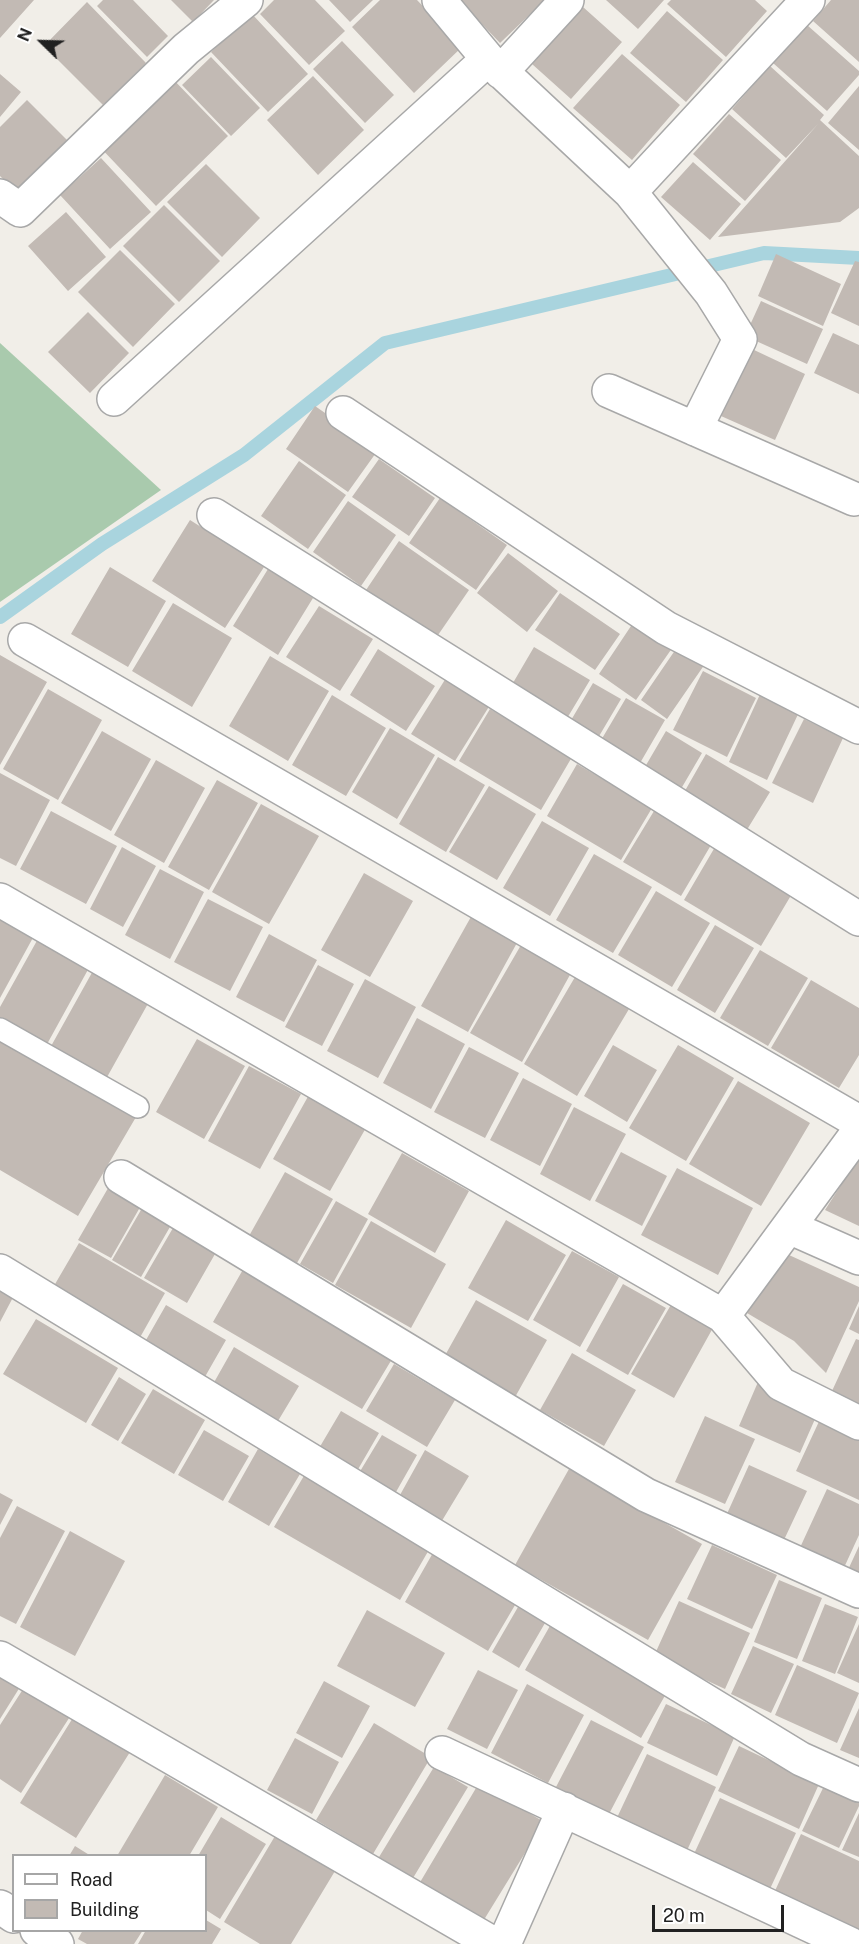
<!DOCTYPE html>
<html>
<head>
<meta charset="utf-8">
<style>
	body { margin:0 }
	#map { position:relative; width:859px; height:1944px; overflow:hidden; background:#f1eee8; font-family:"Public Sans",sans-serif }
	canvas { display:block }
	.legend { position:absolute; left:12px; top:1854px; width:195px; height:78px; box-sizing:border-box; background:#fff; border:2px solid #a6a6a6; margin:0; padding:8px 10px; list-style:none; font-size:18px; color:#212121 }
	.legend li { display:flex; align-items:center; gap:12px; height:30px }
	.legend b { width:30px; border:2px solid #a6a6a6 }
	.north { position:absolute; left:12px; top:12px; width:60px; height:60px; -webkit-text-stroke:4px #fff; paint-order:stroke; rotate:293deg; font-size:16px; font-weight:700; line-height:24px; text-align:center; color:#212121 }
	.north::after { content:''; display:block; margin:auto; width:21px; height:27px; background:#212121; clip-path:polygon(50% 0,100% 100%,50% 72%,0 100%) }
	.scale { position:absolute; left:652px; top:1905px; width:132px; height:27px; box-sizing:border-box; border:3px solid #212121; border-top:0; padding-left:8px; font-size:18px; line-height:21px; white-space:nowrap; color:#212121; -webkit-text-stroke:4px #fff; paint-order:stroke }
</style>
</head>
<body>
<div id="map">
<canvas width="859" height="1944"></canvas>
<ul class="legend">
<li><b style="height:8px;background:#fff"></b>Road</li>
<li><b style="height:16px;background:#c2bab4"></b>Building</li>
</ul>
<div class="north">N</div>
<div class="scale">20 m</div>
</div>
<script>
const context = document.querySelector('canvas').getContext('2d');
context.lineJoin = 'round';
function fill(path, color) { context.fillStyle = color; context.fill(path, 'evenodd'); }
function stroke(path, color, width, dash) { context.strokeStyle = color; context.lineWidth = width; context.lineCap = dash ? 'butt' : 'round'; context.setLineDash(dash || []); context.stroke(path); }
fill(new Path2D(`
	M0,343L161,490L0,602Z`), '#a9caad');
stroke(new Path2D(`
	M0,617L102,544L244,455L385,343L764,253L859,258`), '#a9d4de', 14);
fill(new Path2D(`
	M0,0H34L0,38Z
	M103,0H133L168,36L147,57L97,6Z
	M171,0H214L193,22Z
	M274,0H315L345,31L309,65L260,14Z
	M329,0H373L350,22Z
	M380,0H417L462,47L414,93L352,27Z
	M459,0H545L500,43Z
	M606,0H664L638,29Z
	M671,0H755L767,11L726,57L667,4Z
	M831,0H859V62L813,21Z
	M87,2L146,63L103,105L44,46Z
	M583,7L622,42L571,99L532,64Z
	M667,11L723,60L686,102L630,53Z
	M252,14L308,74L268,112L211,52Z
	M807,25L859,71V75L827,111L773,63Z
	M342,41L394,95L365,123L313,69Z
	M622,54L680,105L632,160L573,108Z
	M211,57L260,108L231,136L182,85Z
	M770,66L824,115L820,120L859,156V208L840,222L718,237L818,124L786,158L732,109Z
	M0,74L21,92L0,117Z
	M168,74L228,136L156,206L96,143Z
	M313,76L364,130L318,175L267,120Z
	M859,86V150L828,123Z
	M27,100L69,142L17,193L0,176V127Z
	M729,114L781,160L745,201L693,154Z
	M101,158L151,212L110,249L60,195Z
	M693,162L741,204L710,240L661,197Z
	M206,164L260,218L222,257L167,202Z
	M164,205L220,261L179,302L123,246Z
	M66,212L106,257L68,291L28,246Z
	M120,250L175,304L133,347L78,292Z
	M776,254L841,284L823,326L758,296Z
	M855,261L859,262V326L831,313Z
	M761,301L823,329L807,364L745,336Z
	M88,312L129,353L90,393L48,352Z
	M833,333L859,345V394L814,373Z
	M752,349L805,374L775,440L721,416Z
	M315,406L378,450L348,492L286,449Z
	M379,459L435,498L409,536L352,497Z
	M299,461L346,495L308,549L261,516Z
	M440,498L507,545L476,590L409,543Z
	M348,501L396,535L361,586L313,552Z
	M190,520L264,567L225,628L152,581Z
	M399,541L469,590L436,638L366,590Z
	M508,553L558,591L527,632L477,593Z
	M110,567L166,601L128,667L71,634Z
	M268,569L313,598L278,655L233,626Z
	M560,593L620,634L595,670L535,630Z
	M173,603L232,638L192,707L132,671Z
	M319,606L373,639L340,691L286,657Z
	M637,617L675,644L636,700L599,674Z
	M680,643L707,661L667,719L641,700Z
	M534,647L590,680L566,720L510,688Z
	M378,649L435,686L406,731L350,695Z
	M0,655L47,682L0,765Z
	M270,656L329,691L288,761L229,726Z
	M703,671L756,698L727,757L673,730Z
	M446,678L490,705L455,761L411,734Z
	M593,683L621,699L595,743L567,727Z
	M48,689L102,720L58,800L3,769Z
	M762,690L801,708L767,780L729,762Z
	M332,695L386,728L346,796L292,765Z
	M626,698L665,720L636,770L597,747Z
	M490,709L572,757L541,810L459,761Z
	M804,719L843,738L813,803L772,783Z
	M390,728L435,755L397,819L352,792Z
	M102,731L151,759L111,831L61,803Z
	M666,731L702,753L678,794L642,772Z
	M706,754L770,792L745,833L682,796Z
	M438,757L485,785L446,852L399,824Z
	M156,760L205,788L164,863L114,835Z
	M577,764L652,808L621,860L547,816Z
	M0,773L50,800L16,866L0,858Z
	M217,780L258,803L209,890L168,867Z
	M489,786L536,814L497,880L449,852Z
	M261,804L319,836L269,924L212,892Z
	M51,811L117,846L86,904L20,869Z
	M654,811L711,845L681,896L623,862Z
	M542,821L589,848L550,916L503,888Z
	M122,847L156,866L123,927L90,909Z
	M715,847L793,892L761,946L684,900Z
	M594,854L652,887L613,953L556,920Z
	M160,869L204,892L170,959L125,935Z
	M364,873L413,901L370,977L321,950Z
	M656,891L710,923L672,987L618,955Z
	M208,899L263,927L230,991L174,962Z
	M0,915L35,934L0,998Z
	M472,915L518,941L468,1032L421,1006Z
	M715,925L754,948L715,1013L677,990Z
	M269,934L317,960L284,1022L236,997Z
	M39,937L90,966L46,1046L0,1020V1007Z
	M521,945L571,973L522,1062L470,1033Z
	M760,950L808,978L768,1046L720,1018Z
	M318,965L354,984L322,1046L285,1027Z
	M94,969L150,1000L106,1079L50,1048Z
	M575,977L629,1009L577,1096L524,1064Z
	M365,979L416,1007L378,1078L327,1051Z
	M811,980L859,1008V1055L839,1088L771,1048Z
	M417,1018L465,1044L431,1109L383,1083Z
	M0,1038L136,1117L78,1216L0,1170Z
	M197,1039L245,1066L204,1139L156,1112Z
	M613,1045L657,1070L627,1122L584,1096Z
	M678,1045L734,1078L686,1161L629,1128Z
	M469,1047L519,1073L485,1138L434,1112Z
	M249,1066L301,1094L260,1169L208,1141Z
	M523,1078L572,1104L540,1166L490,1140Z
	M738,1081L810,1123L761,1206L689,1164Z
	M310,1093L367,1126L330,1191L273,1159Z
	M574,1107L626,1134L590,1201L540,1174Z
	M621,1152L667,1176L642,1226L595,1201Z
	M402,1153L469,1191L435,1253L368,1214Z
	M859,1157V1226L825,1210Z
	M677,1168L753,1208L718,1275L641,1235Z
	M285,1172L333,1199L297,1263L249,1236Z
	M111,1183L143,1202L111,1258L78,1240Z
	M336,1201L368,1219L333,1283L300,1264Z
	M145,1203L174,1220L141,1277L112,1260Z
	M506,1220L566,1255L528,1321L468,1288Z
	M177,1221L219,1247L187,1303L144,1278Z
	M371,1221L446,1264L411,1328L335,1285Z
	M79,1243L165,1293L138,1341L51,1291Z
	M572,1251L619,1277L580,1347L533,1320Z
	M789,1255L859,1287V1301L826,1373L794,1341L747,1313Z
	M245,1266L395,1354L362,1409L213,1322Z
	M0,1276L19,1286L0,1322Z
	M623,1284L666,1308L628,1375L586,1351Z
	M476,1300L547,1340L514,1399L443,1359Z
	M672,1303L714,1326L674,1398L631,1374Z
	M166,1305L226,1340L202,1382L142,1347Z
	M859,1306V1334L849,1329Z
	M36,1319L118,1368L86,1423L3,1374Z
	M856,1339L859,1340V1404L832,1391Z
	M234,1347L299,1386L272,1431L208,1393Z
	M572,1353L636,1390L604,1446L540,1410Z
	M394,1364L455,1400L427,1447L366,1411Z
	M119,1377L146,1394L118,1441L91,1425Z
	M758,1382L819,1410L800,1453L739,1426Z
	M153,1389L205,1420L174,1474L121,1443Z
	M341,1411L379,1433L353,1478L315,1455Z
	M822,1415L859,1432V1500L796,1471Z
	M705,1416L755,1439L725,1504L675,1482Z
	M204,1430L249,1456L223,1501L178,1475Z
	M382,1435L417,1455L392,1499L356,1478Z
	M258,1449L300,1474L269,1526L228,1502Z
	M425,1450L469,1476L437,1529L395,1504Z
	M749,1465L807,1491L783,1542L726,1516Z
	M569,1469L702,1544L648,1640L515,1565Z
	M305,1474L430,1548L400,1600L274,1527Z
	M827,1489L859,1504V1535L842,1572L798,1552Z
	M0,1493L13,1500L0,1525Z
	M17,1506L65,1531L16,1624L0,1616V1538Z
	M70,1531L125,1561L75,1656L20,1627Z
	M712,1545L777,1575L752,1629L687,1599Z
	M859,1546V1578L847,1572Z
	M434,1551L518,1600L488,1651L405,1602Z
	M779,1580L822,1598L797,1659L754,1642Z
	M679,1601L750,1633L725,1689L654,1656Z
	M825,1604L858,1617L835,1674L802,1661Z
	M518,1607L545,1623L519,1668L492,1652Z
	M367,1610L445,1653L415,1707L337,1666Z
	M551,1624L667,1692L641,1738L525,1670Z
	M859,1624V1683L837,1673Z
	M753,1646L794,1664L771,1713L731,1694Z
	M797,1665L859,1693L837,1743L775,1715Z
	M478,1670L518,1690L487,1749L447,1729Z
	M0,1674L20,1687L0,1719Z
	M324,1681L370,1706L342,1758L296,1733Z
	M527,1684L584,1715L548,1783L491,1753Z
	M25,1686L71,1715L21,1793L0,1779V1725Z
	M666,1704L735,1736L717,1776L647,1743Z
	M859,1708V1758L840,1750Z
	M74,1716L130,1752L76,1838L20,1803Z
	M591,1720L644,1747L609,1814L556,1787Z
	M374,1723L431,1757L373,1854L316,1820Z
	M295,1738L339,1762L312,1814L267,1790Z
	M739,1746L819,1784L799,1829L718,1791Z
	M647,1754L716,1787L684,1857L614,1824Z
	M434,1767L468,1787L410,1883L376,1862Z
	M165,1775L218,1807L189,1856H117Z
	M479,1783L544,1822L482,1923L419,1884Z
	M825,1784L859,1800V1806L839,1848L802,1831Z
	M720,1798L796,1833L769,1891L693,1856Z
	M859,1813V1857L842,1850Z
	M221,1817L266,1844L220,1919L206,1910V1856H198Z
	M801,1834L859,1861V1933L774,1893Z
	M275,1836L335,1871L291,1944H260L224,1922Z
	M75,1846L91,1856H69Z
	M206,1920L221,1929L212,1944H138L146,1930H206Z
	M83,1930H143L134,1944H87L78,1939Z`), '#c2bab4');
const service = new Path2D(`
	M0,1029L138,1107`);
const minor = new Path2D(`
	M439,0L488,59L630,192L808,0
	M501,72L567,0
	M630,192L711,293L740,339L695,429
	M0,196L20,210L186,49L246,0
	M609,391L854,499
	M114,399L488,59
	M343,413L666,628L859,727
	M214,515L859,919
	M25,640L859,1122
	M0,900L723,1316L781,1384L859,1423
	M121,1177L646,1495L859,1591
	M789,1227L859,1258
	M0,1271L801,1759L859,1785
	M723,1316L859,1131
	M0,1658L494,1944
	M442,1753L850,1944
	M0,1907L14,1916
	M37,1930L57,1944
	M504,1944L564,1809`);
stroke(service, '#a8a8a8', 24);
stroke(minor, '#a8a8a8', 36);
stroke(service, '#fff', 21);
stroke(minor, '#fff', 33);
</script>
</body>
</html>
